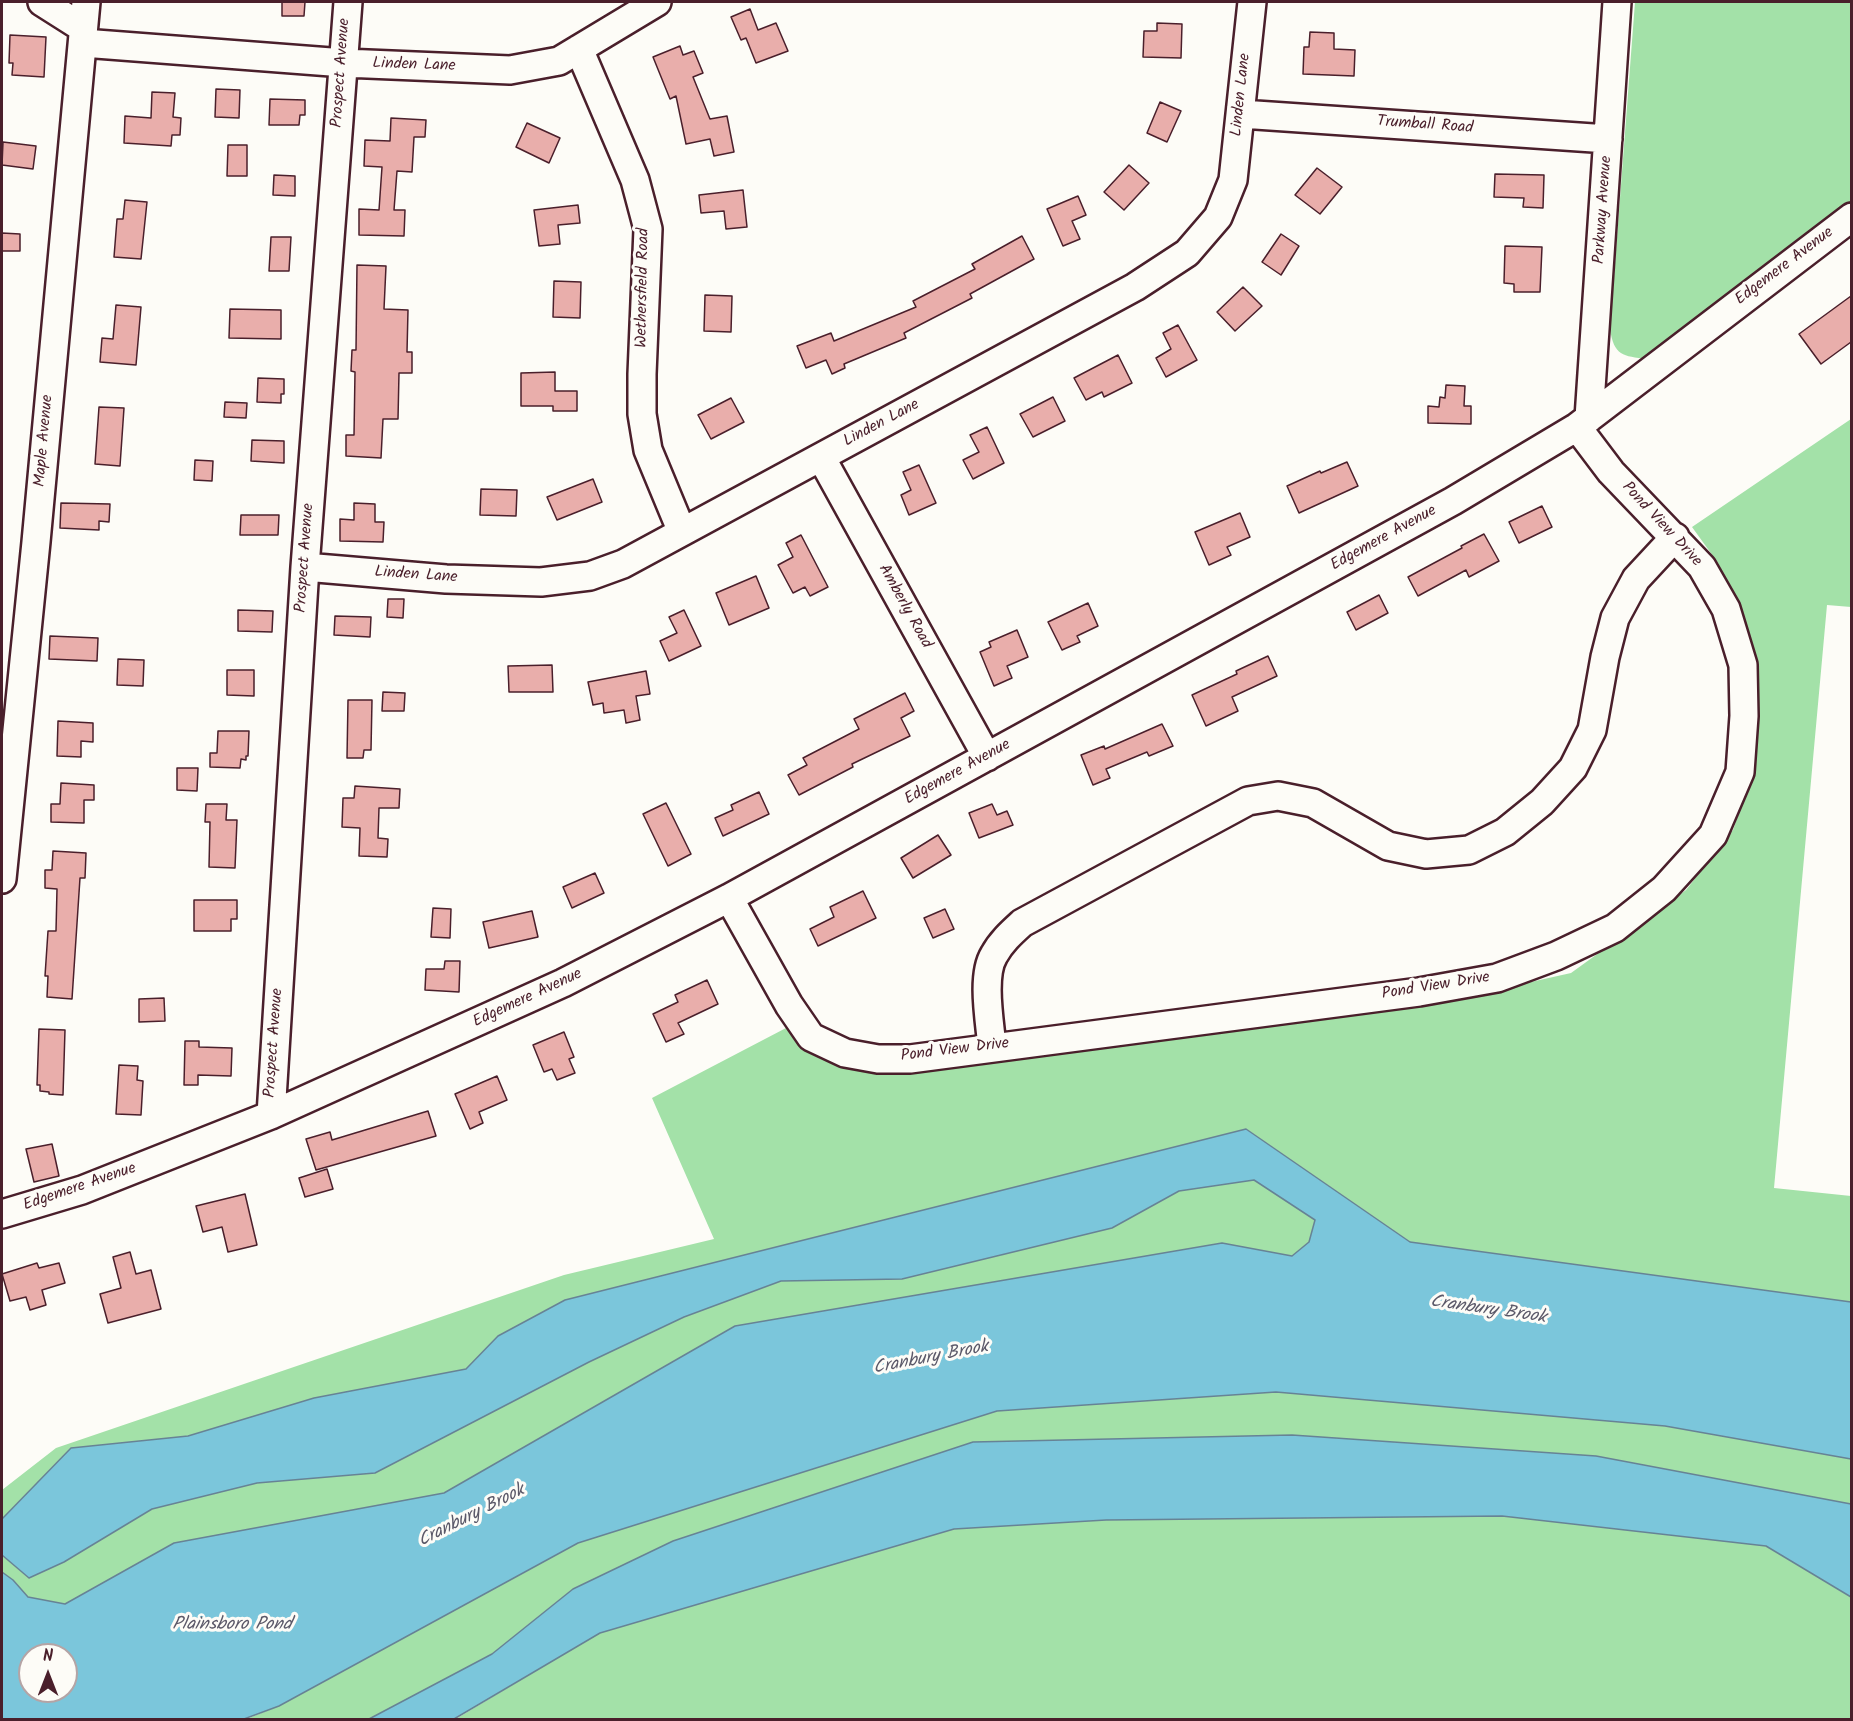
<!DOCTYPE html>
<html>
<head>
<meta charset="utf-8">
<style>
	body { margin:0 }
	#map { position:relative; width:1853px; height:1721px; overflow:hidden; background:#fdfcf7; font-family:Kalam,sans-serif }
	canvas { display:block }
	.frame { position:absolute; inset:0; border:3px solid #4a1f2b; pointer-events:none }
	.north { position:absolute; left:18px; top:1643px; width:60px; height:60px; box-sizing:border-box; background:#fdfcf7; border:2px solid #b5a4a5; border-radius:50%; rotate:0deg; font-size:16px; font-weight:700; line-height:24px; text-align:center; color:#4a1f2b }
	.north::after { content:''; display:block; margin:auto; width:21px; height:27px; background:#4a1f2b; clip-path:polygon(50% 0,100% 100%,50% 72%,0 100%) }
</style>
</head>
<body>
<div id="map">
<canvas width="1853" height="1721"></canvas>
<div class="frame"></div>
<div class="north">N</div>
</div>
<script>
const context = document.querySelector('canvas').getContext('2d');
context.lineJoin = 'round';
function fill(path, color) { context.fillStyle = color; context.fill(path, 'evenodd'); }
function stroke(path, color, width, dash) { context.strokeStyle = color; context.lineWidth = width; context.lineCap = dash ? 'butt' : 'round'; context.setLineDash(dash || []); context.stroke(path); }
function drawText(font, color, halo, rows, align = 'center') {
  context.font = font + ' Kalam,sans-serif'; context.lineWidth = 6; context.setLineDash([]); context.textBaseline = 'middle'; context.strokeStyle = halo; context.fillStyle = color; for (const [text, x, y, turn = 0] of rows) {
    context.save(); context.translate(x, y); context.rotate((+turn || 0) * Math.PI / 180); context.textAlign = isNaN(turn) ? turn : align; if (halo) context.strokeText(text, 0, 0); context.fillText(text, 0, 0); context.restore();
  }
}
fill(new Path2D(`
	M1635,2H1851V207L1647,359C1623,356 1614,356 1610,329Z
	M1851,419V607L1827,605L1774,1188L1851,1196V1302L1410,1242L1246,1129L565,1300L498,1336L467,1369L314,1398L188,1436L71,1448L2,1519V1490L56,1448L564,1275L714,1239L652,1098L786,1028L806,1048L836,1062L887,1074L1428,1005L1571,973L1686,890L1733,830L1756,765L1758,691L1747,636L1718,563L1692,527Z
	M1254,1180L1315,1220L1309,1242L1292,1256L1222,1243L735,1326L444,1493L174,1543L65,1604L28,1597L13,1580L2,1572V1555L29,1578L64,1562L152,1509L257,1483L375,1473L589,1362L684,1317L781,1281L902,1279L1112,1228L1179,1191Z
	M1276,1392L1665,1426L1851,1459V1504L1596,1456L1292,1435L973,1442L673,1541L573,1589L492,1654L369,1719L244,1720L279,1706L578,1543L997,1411Z
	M1502,1516L1766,1546L1851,1597V1719L454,1720L599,1633L954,1529L1106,1520Z`), '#a3e1a8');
const water = new Path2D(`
	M1246,1129L1410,1242L1851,1302V1459L1665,1426L1276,1392L997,1411L578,1543L279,1706L244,1719H2V1572L13,1580L28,1597L65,1604L174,1543L444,1493L735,1326L1222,1243L1292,1256L1309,1242L1315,1220L1254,1180L1179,1191L1112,1228L902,1279L781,1281L684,1317L589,1362L375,1473L257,1483L152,1509L64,1562L29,1578L2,1555V1519L71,1448L188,1436L314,1398L466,1369L498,1336L565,1300ZM30,1655H66V1691H30Z
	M1292,1435L1596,1456L1851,1504V1597L1766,1546L1502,1516L1106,1520L954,1529L600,1633L454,1719H369L492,1654L573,1589L673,1541L973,1442Z`);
fill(water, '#7bc6db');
stroke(water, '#678395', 1.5);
const building = new Path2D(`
	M282,2H305L304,16H282Z
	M750,9L758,30L776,23L788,51L756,63L746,38L741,40L731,17Z
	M1157,23L1182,24L1181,58L1143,57L1144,31H1157Z
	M1310,32L1334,33V49L1355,50L1354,76L1303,74L1304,47H1309Z
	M10,35L46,37L44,77L12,75L13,63H9Z
	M680,46L683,55L694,51L703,73L693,77L710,119L727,116L734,152L714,156L710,139L686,144L676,96L670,99L653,57Z
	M216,89L240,90L239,118L215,117Z
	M152,92L175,93L173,117L181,118L180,135H172L171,146L124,143L125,116L151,118Z
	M270,99L305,100V115H300L299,125H269Z
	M1160,102L1181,111L1167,142L1147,133Z
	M391,118L426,120L425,137H414L412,172L397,171L394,210H405L404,236L359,235V209L379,210L382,167L364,166L365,140L390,141Z
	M527,123L560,138L549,163L516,147Z
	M3,142L36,146L33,169L2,165Z
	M228,145H247V176H227Z
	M1129,165L1149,183L1124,210L1104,192Z
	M1317,168L1342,187L1320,214L1295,195Z
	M1495,174L1544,175L1543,208L1523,207L1524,198L1494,197Z
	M274,175L295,176V196L273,195Z
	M743,190L747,227L726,229L724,211L701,213L699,195Z
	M1078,196L1086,215L1072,221L1080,239L1063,246L1047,209Z
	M125,200L147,202L141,259L114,257L117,219H123Z
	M578,205L580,223L558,225L560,244L539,246L534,210Z
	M2,233L20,234V251H2Z
	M1281,234L1299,246L1281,275L1262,262Z
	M1022,236L1034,259L970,294L972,298L904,333L906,338L844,364L845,368L832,374L826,360L806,368L797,346L831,333L834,341L916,307L913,301L975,269L972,264Z
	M271,237H291L289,271H269Z
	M1505,246L1542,247L1540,292H1514V284L1504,283Z
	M357,265L386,266L384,309L408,310L407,352H412V373H399L398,419H383L381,458L346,456V435H354L355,372L351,371L352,350H356Z
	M554,281L581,282L580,318L553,317Z
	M1243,287L1262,306L1235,331L1217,312Z
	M705,295L732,296L731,332L704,331Z
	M1851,296V342L1821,364L1799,334Z
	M116,305L141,307L136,365L100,362L102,338L113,339Z
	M230,309L281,310V339L229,338Z
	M1178,325L1197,360L1166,377L1156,358L1171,349L1163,333Z
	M1118,355L1132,383L1104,397L1102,392L1086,400L1074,378Z
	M555,372V391H577V411H553V406H521V373Z
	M258,378L284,379V394H281V403L257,402Z
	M1446,385L1465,386L1464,406H1471V424L1428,423V406L1439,407L1440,397L1445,398Z
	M1053,397L1065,421L1033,437L1020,414Z
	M731,398L744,422L711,439L698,415Z
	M225,402L247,403L246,418L224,417Z
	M99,407L124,408L120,466L95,464Z
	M987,427L1004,463L973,479L963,460L979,452L970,435Z
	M252,440L284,441V463L251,461Z
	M195,460L213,461L212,481L194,480Z
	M1347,462L1358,486L1299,513L1287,486L1320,471L1321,473Z
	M919,465L936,503L909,515L901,495L911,490L903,472Z
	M593,479L602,502L557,520L547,497Z
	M481,489L517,490L516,516L480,515Z
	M61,503L110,504L109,522L99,521V530L60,528Z
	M354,503L375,504V522H384L383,542L340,541V519L354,520Z
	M1542,506L1552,527L1519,543L1509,522Z
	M1240,513L1250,537L1227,547L1231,555L1209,565L1195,532Z
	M241,515H279L278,535H240Z
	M1484,534L1499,561L1469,577L1466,570L1418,596L1408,577L1462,548L1461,546Z
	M801,535L828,587L810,596L805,587L793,593L778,565L793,557L786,543Z
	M756,576L769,608L729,625L716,593Z
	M1379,595L1388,613L1356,630L1347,612Z
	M388,599H404L403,618L387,617Z
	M1088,603L1098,626L1077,636L1080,642L1062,650L1048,622Z
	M238,610L273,611L272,632L238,631Z
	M684,610L701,646L669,661L660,641L677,633L669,617Z
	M335,616L371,617L370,637L334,635Z
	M1017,630L1028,657L1007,666L1012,678L994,686L980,652L991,647L989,642Z
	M50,636L98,638L97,661L49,659Z
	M1268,656L1277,676L1232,697L1238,711L1206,726L1192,695L1237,674L1236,671Z
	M118,659L144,660L143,686L117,685Z
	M552,665L553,692H509L508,666Z
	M227,670H254V696L227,695Z
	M646,671L650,694L636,696L640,720L626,723L624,710L604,713L603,703L593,705L588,682Z
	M383,692L405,693L404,711H382Z
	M905,693L914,711L901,718L910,736L852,764L853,767L799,795L788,775L807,765L803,758L859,729L854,719Z
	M348,700H372L371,750H364L363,758H347Z
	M58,721L93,723V742L81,741V757L57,756Z
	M1162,724L1173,746L1149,756L1147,752L1106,769L1110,778L1093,785L1081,755L1104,746L1105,749Z
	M218,731H249L248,756H246V760L241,759L240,768L210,767V753H217Z
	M177,768H198L197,791L177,790Z
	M61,783L94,785V800H84V823L51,822V804H60Z
	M355,786L400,789L399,808H379L378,838L388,839L387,857L359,856L360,828L342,827L343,798H354Z
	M759,792L769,814L723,836L715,818L733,810L731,805Z
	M666,803L691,854L668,866L643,814Z
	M206,804H227L226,820H237L235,868L209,867L210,822H205Z
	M992,804L997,815L1007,811L1013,825L979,838L969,813Z
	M938,835L951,855L913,878L901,858Z
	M53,851L86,853L85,878H80L72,999L47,997L48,976H45L48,931H56L57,889L45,888V870H52Z
	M595,873L604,893L572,908L563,887Z
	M863,891L876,918L818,946L810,929L834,917L830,907Z
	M194,900H237V919H231V931H194Z
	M433,908L451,909L450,938L431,937Z
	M945,909L954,929L933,938L924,918Z
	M532,911L538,937L489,948L483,922Z
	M445,961H460L459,992L425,990L426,969H444Z
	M707,980L718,1004L678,1023L684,1034L666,1042L653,1014L678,1002L675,995Z
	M164,998L165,1021L139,1022V999Z
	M39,1029L65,1030L63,1095L49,1094V1092L40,1091V1085H37Z
	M564,1032L574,1057L569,1059L575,1073L557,1080L552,1069L544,1072L533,1045Z
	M185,1041H199V1047L232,1048L231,1076L198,1075V1085H184Z
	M119,1065L138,1066L137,1080L143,1081L141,1115L116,1114Z
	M497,1076L507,1100L479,1112L483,1123L470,1129L455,1094Z
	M428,1111L436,1136L316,1170L306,1139L330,1132L332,1140Z
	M52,1144L59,1176L34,1182L26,1149Z
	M327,1169L333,1189L305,1197L299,1178Z
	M245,1194L257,1245L228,1252L222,1227L203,1232L196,1206Z
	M130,1252L136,1274L151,1270L161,1309L108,1323L100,1294L121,1288L113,1257Z
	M37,1263L39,1268L59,1263L65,1283L42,1290L46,1305L30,1310L26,1297L10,1301L2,1274Z`);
fill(building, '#e9aeab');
stroke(building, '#4a1f2b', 1.5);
const minor = new Path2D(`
	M42,2L83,28
	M83,43L344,63L510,70L559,61L657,2
	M579,49L635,180L648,229L642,374V414L648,450L682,532
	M1241,114L1608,139
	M1589,418L1617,2
	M821,457L987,757
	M305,567L446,579L541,582L590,576L623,564L1135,287L1187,253L1218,217L1233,180L1252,2
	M2,879L36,542L86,2
	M729,898L789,1005L811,1037L845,1053L878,1059H910L1419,992L1497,978L1556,956L1615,928L1664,889L1713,835L1740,772L1744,716L1743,665L1726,609L1702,567L1611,472L1577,427
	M992,1047C990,1023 981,976 994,955C1001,942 1011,933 1022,923L1248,801L1278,796L1313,803L1388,846L1426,854L1469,850L1505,832L1542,802L1573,768L1592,730L1605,657L1615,618L1636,579L1675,537
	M271,1115L305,567L348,2
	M2,1214L82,1190L271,1115L563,983L729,898L1453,501L1577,427L1852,217`);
stroke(minor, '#4a1f2b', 32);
stroke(minor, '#fdfcf7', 27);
drawText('16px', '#4a1f2b', '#fdfcf7', [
	["Linden Lane",414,66,2],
	["Prospect Avenue",342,73,-86],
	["Linden Lane",1242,95,-84],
	["Trumball Road",1425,126,4],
	["Parkway Avenue",1604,210,-86],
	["Edgemere Avenue",1785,267,-37],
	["Wethersfield Road",644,288,-89],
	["Linden Lane",882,424,-28],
	["Maple Avenue",45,441,-85],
	["Pond View Drive",1661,525,47],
	["Edgemere Avenue",1384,539,-29],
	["Prospect Avenue",306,558,-86],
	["Linden Lane",416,576,4],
	["Amberly Road",904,607,61],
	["Edgemere Avenue",958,773,-29],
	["Pond View Drive",1436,987,-9],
	["Edgemere Avenue",528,999,-25],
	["Prospect Avenue",275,1043,-86],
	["Pond View Drive",955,1051,-7],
	["Edgemere Avenue",80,1188,-19]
]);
drawText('italic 18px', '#5b5969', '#fdfcf7', [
	["Cranbury Brook",1488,1311,8],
	["Cranbury Brook",931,1359,-11],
	["Cranbury Brook",472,1517,-27],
	["Plainsboro Pond",232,1626]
]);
</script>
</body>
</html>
